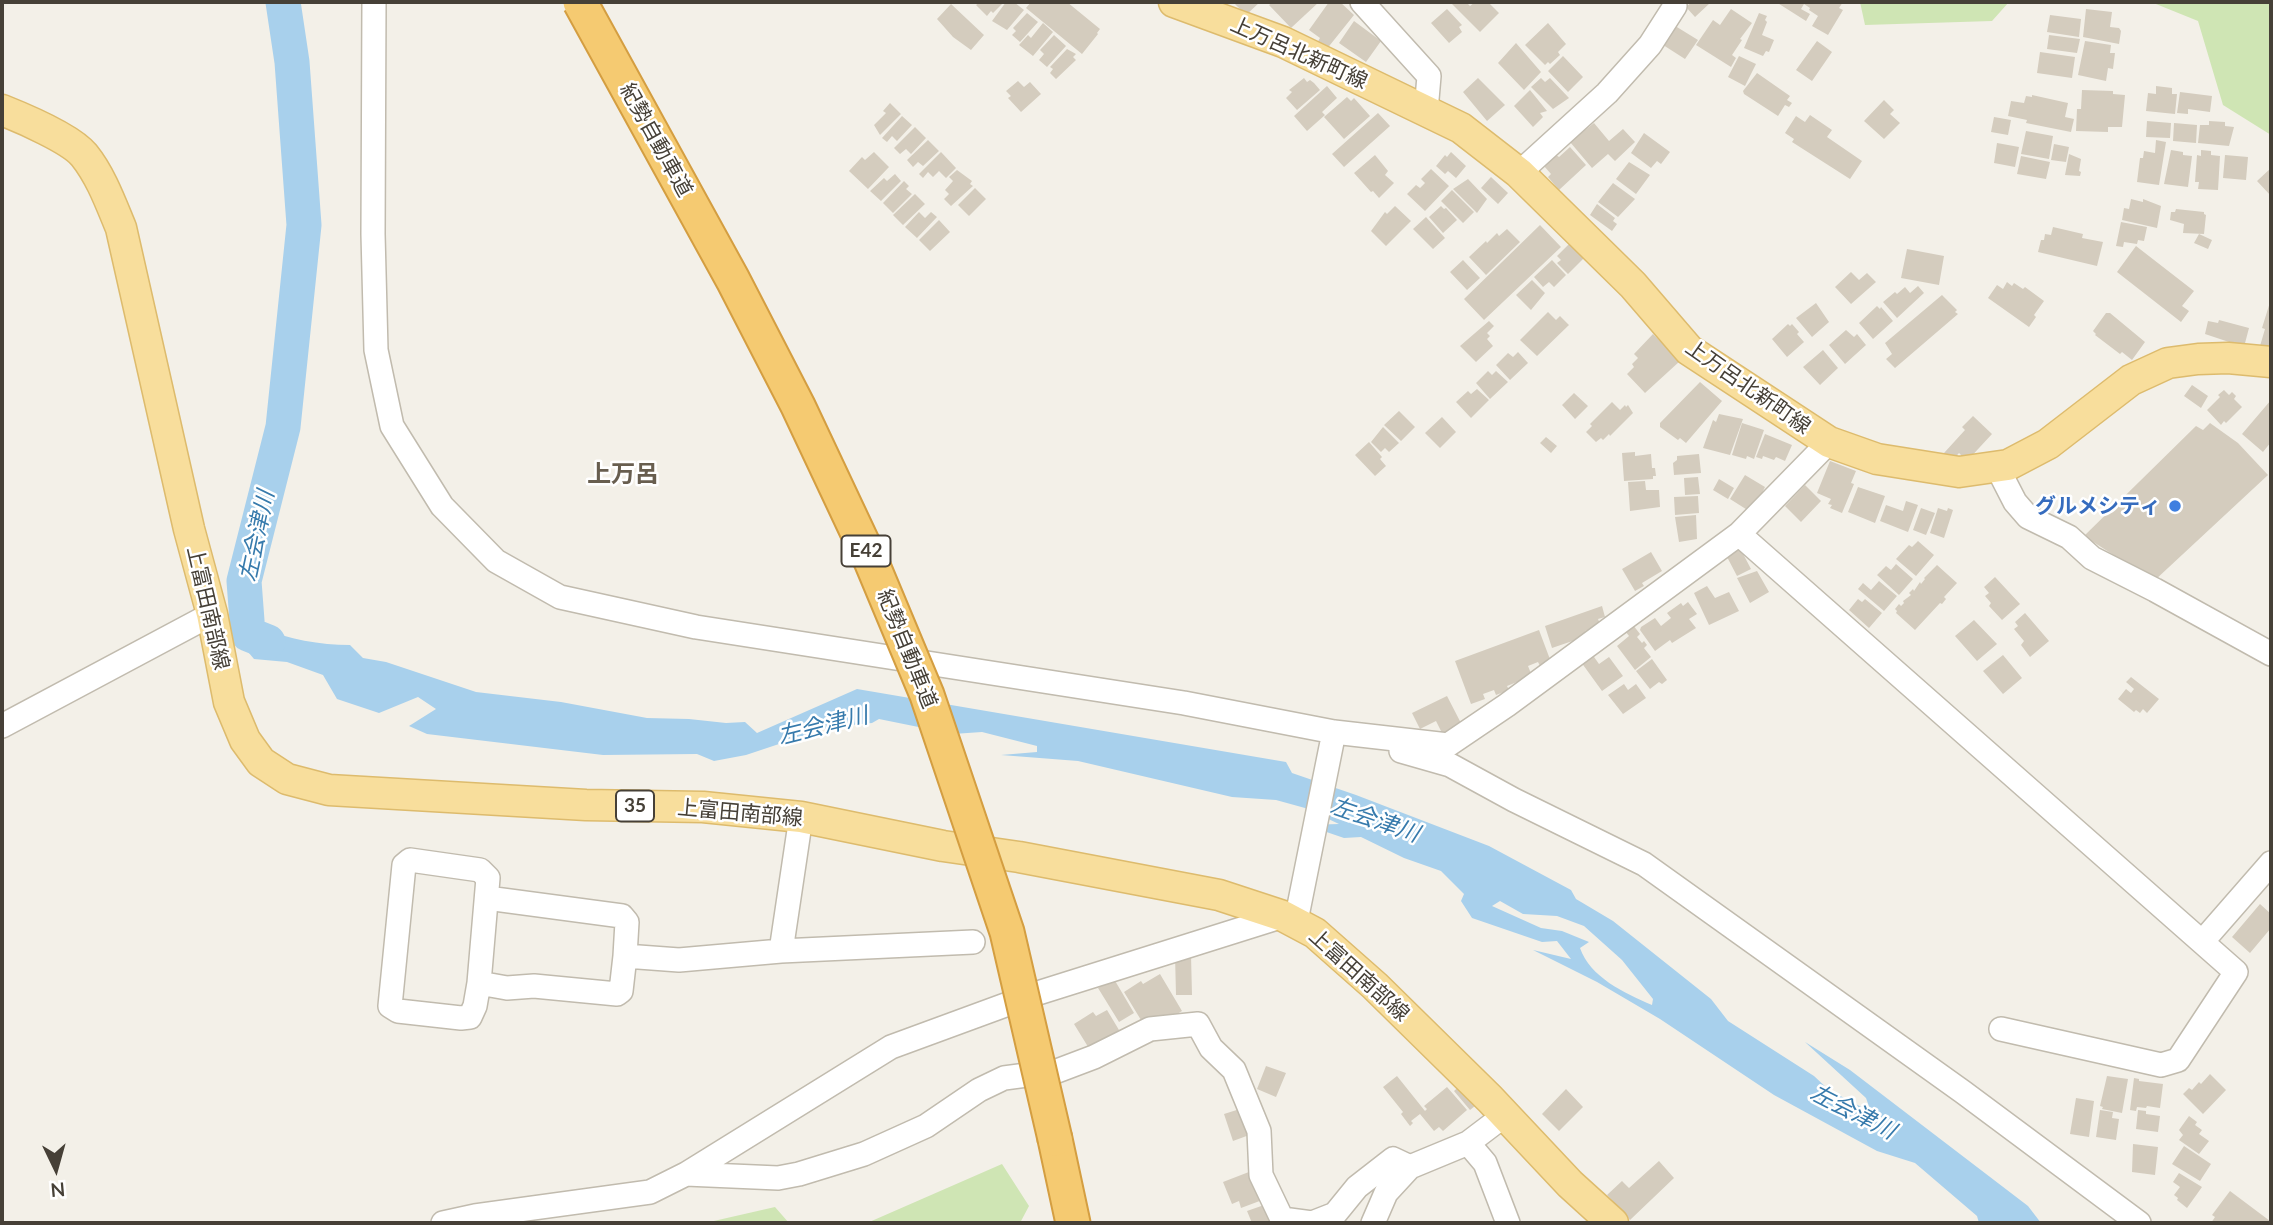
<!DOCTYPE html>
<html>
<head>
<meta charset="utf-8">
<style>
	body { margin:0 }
	#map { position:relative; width:2273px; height:1225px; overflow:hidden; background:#f3f0e8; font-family:Lato,sans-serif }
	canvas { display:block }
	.frame { position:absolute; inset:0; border:4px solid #464037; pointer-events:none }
	.north { position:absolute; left:21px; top:1134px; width:70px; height:70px; -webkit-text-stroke:5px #fff; paint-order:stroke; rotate:175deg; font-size:19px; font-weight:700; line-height:28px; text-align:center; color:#464037 }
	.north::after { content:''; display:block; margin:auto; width:24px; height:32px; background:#464037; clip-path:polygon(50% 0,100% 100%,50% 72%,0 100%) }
</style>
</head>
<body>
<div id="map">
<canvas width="2273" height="1225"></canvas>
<div class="frame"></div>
<div class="north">N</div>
</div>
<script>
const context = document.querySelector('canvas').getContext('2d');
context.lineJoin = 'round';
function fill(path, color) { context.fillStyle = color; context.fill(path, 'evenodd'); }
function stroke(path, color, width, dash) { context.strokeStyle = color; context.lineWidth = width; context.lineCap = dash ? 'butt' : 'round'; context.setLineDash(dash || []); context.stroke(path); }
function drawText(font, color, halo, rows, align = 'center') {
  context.font = font + ' Lato,"Noto Sans JP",sans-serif'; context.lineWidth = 5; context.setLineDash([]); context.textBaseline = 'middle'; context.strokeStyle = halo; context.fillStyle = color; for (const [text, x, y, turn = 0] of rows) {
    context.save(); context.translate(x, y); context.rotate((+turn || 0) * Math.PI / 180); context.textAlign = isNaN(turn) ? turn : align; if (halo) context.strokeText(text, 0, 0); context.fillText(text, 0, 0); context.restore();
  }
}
fill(new Path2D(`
	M1860,2H2009L1992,21L1865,25Z
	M2151,2H2271V135L2223,105L2198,21Z
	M1002,1164L1029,1206L1020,1223H867Z
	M775,1207L789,1223H705Z`), '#cfe5b4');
fill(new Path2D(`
	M251,591L254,615L261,628C288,639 320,645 350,645L363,658L386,662L476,692L561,702L647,718L689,719L726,723L745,722L757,733L857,689L1286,762L1292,773L1356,795L1489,846L1571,890L1576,899L1613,921L1711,999L1728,1021L1814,1076L1829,1090L1871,1112L1866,1098L1805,1042L1850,1070L2028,1206L2041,1223H1979L1977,1216L1915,1163L1877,1151L1774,1095L1660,1019L1597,982L1533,950L1571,959L1557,941L1542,942L1472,918L1461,901L1464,894L1441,871L1404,858L1361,837L1344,838L1306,825L1339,824L1305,808L1276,800L1232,797L1078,761L1001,755L1037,752V746L982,732L953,734L879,719L872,723L830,727L746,755L714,761L697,754L603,755L427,734L409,726L436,709L418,697L379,713L337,699L323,675L287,662L254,659L238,640ZM1500,901L1523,914L1557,916L1584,926L1622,960L1653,999L1652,1005C1624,993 1590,977 1580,948L1589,942L1562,931L1541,928L1492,906Z`), '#a8d0ec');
stroke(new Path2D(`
	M268,642L248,634L244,581L283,427L304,225L292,62L283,2`), '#a8d0ec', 35);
fill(new Path2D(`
	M980,2H1004L993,13L991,11L987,16L976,5Z
	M1006,2H1014L1024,10L1007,30L992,21Z
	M1031,2H1067L1100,29L1097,33L1098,34L1082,54L1026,8Z
	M1233,2H1260L1246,15Z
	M1273,2H1319L1291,28L1269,5Z
	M1329,2H1340L1354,15L1326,50L1317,43L1320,38L1309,30Z
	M1450,2H1470L1468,4L1470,6L1475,2H1488L1499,13L1480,32Z
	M1692,2H1708L1710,3L1695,17L1686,7Z
	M1776,2H1843L1839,8L1843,10L1828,35L1812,26L1818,16L1809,10L1810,8L1804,4L1801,9L1810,14L1806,21Z
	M951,4L984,35L971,50L953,37L937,19Z
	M1447,9L1462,25L1459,27L1462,32L1449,43L1431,23Z
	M1731,9L1752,23L1740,39L1742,40L1732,55L1736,58L1731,67L1696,45L1713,20L1720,25Z
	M2086,9L2112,12L2110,27L2119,28L2121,31L2119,44L2083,37Z
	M1027,13L1038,22L1020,42L1012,35L1016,31L1013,28Z
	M1759,13L1767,16L1765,20L1767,22L1762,35L1774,40L1769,52L1766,51L1763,56L1744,48Z
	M2050,15L2081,19L2079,37L2047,32Z
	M1354,21L1381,41L1366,62L1339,43Z
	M1043,23L1053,32L1033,56L1019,45L1028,35L1031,38Z
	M1548,23L1566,44L1558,52L1560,55L1550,64L1548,62L1545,65L1525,45Z
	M1672,24L1698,40L1685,59L1660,43Z
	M1054,35L1066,46L1047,67L1039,60L1044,54L1040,50Z
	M2049,35L2080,39L2077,53L2047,49Z
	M1817,41L1832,52L1812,81L1796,70Z
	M2085,41L2111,45L2110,53H2115L2113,69L2108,68L2106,81L2078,75Z
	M1516,43L1541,72L1524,90L1498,63Z
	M1067,49L1076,54L1073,57L1076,60L1056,79L1050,73L1053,69L1050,67Z
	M2040,52L2075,57L2072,78L2037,73Z
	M1563,56L1583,77L1568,92L1548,71Z
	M1739,56L1756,64L1745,86L1728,77Z
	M1757,73L1790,96L1787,100L1792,103L1789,107L1785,105L1778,116L1744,94L1743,91Z
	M1304,78L1307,82L1310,80L1314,83L1320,90L1297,110L1286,98L1292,92L1289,90Z
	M1478,78L1505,105L1487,121L1463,92Z
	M1541,78L1545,82L1550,78L1569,98L1553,109L1531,87Z
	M1018,81L1024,87L1030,82L1041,94L1021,112L1008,98L1011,96L1006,91Z
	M1327,86L1337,98L1322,112L1325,115L1307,131L1294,116Z
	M2156,86L2172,88V94H2177L2175,114L2146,111L2148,93L2156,94Z
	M1530,90L1547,111L1540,113L1543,117L1533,127L1514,106Z
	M2082,90L2113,91V94L2125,95L2122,127H2108V132L2076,131L2077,109H2081Z
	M2180,92L2212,96L2210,112L2188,109V114L2177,113Z
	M2032,95L2068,103L2065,117L2074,119L2071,132L2026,123L2027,120L2008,116L2011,101L2024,103L2026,96L2032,97Z
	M1347,97L1351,101L1354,98L1370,116L1344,139L1324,117Z
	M1884,100L1894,110L1890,114L1900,123L1884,139L1864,121Z
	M890,103L901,114L880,135L874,125L886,113L883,111Z
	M1378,113L1390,126L1344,167L1332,154Z
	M1810,115L1832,130L1827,137L1862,161L1850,179L1792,142L1794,139L1785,133L1796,116L1805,122Z
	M902,116L912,125L897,141L892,136L887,142L882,138Z
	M1994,117L2011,120L2008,135L1991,132Z
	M2147,121L2171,123L2170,138L2146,137Z
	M2209,121L2225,122V126L2234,127L2229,146L2198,143L2200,125H2209Z
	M1594,123L1609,141L1623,129L1635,142L1615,161L1608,154L1592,168L1570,142Z
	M2174,123L2197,125L2196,143L2173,141Z
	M915,127L926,138L911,154L906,149L900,154L894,148Z
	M2026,131L2053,136L2049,159L2021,154Z
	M1644,133L1670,152L1661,164L1657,161L1651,168L1631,153Z
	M928,140L939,151L923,166L918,162L913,167L907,160Z
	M2156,140L2166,142L2159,185L2137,182L2140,158H2143L2144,151L2155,153Z
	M1997,143L2019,147L2015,167L1994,163Z
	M2054,144L2069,147L2066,162L2051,160Z
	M1570,147L1586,165L1559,190L1548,177L1551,174L1544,166L1556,155L1559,157Z
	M2171,150L2183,152V155L2192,156L2188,187L2164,184Z
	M2201,150L2211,151V155L2220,156L2218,190L2198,189L2199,182H2195L2197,155L2201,156Z
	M874,152L889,167L868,189L849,171L862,157L865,160Z
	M941,152L956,168L946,178L939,171L933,177L928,172L923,178L919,174Z
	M1451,152L1466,166L1456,178L1448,171L1445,174L1436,166L1445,155L1447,157Z
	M2069,154L2081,159L2079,171L2081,172L2080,176L2065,175Z
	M1375,155L1388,171L1385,175L1394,183L1379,198L1373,191L1371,192L1354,173Z
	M2225,155L2248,157L2246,180L2223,178Z
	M2021,156L2050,162L2046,179L2017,174Z
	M1629,162L1650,175L1636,194L1616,179Z
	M2271,168V196L2257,181Z
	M1431,169L1449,186L1425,211L1407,194L1416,185L1420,188L1425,183L1421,179Z
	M957,170L972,181L970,184L973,186L951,206L944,199L949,194L945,190L953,181L949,177Z
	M895,174L901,181L881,201L870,191L884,178L887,181Z
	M1491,177L1508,193L1498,204L1481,188Z
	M1468,179L1487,199L1477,213L1453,189Z
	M904,181L909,186L906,189L912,194L893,213L883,203Z
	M1613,183L1635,199L1618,217L1598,202Z
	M975,188L986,199L969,216L958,205Z
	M1452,190L1474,212L1463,223L1441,201Z
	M915,194L925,204L903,225L893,215Z
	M2131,199L2143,202V199L2161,206L2157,228L2122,220L2124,208L2129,209Z
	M1597,204L1615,218L1613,221L1617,224L1612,231L1590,215Z
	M1395,206L1411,221L1386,246L1371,231L1385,212L1387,214Z
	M1441,206L1444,209L1446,208L1457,220L1443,233L1429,217Z
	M2176,209L2204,212V214L2206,215L2204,234L2183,233L2184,224L2170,220L2171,212H2175Z
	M919,212L925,218L931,212L937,217L917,238L905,227Z
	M1426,217L1445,238L1433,249L1413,229Z
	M939,220L950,232L930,251L919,240Z
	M2121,222L2147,227L2144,241L2138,240L2137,244L2124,242L2123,247L2116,246Z
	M1540,225L1561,247L1484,320L1464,299Z
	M2053,227L2083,234L2082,238L2103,242L2097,266L2038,252L2041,240H2044L2045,234L2051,235Z
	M1507,229L1520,242L1486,275L1469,257L1486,241L1487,243L1497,233L1499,236Z
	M2199,234L2212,240L2208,249L2194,243Z
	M1571,242L1586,256L1568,274L1557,263L1561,260L1557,256Z
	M2136,246L2194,291L2182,306L2189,311L2181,322L2117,272Z
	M1907,249L1944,256L1939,285L1901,278Z
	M1463,260L1480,278L1467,290L1450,272Z
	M1552,260L1566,275L1554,287L1549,282L1543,287L1534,277Z
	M1851,272L1859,280L1867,273L1876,282L1851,304L1835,287Z
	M1532,280L1545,293L1531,310L1516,295Z
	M2007,282L2012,286L2014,283L2023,289L2025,287L2044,301L2034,315L2036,317L2029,327L1988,298L1997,285L2003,289Z
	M1918,286L1924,293L1897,318L1883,302L1895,292L1897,294L1905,287L1910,293Z
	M1942,295L1957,310L1955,312L1958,314L1895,368L1886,359L1892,354L1885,343Z
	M2271,299V352L2260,346L2265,329L2262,328Z
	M1816,303L1829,322L1812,337L1796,318Z
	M1877,306L1880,309L1881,307L1893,321L1873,339L1859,323Z
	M1548,312L1556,320L1560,316L1569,325L1537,356L1520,340Z
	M2106,313H2110L2145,342L2132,360L2122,352L2120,354L2095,335L2096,334L2093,331Z
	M2219,320L2249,328L2244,347L2205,334L2208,321L2218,323Z
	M1489,321L1494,326L1487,333L1490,336L1487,339L1493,346L1476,362L1460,346Z
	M1788,324L1790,326L1792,324L1799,332L1797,334L1804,342L1787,357L1772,339Z
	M1846,330L1854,337L1857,334L1866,345L1845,364L1829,345Z
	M1653,334L1680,361L1645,393L1627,374L1634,367L1632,364L1638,358L1634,354Z
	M1823,350L1838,368L1820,385L1803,367Z
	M1518,352L1528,363L1510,380L1496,365L1508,353L1513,357Z
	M1488,371L1492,375L1496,371L1508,382L1490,399L1476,383Z
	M1700,382L1722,401L1686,443L1680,438L1678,440L1660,427V423Z
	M2192,385L2208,396L2201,408L2184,396Z
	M1477,389L1489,400L1471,418L1456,402L1468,391L1471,394Z
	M2224,390L2229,395L2232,392L2236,396L2234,399L2242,407L2226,423L2224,421L2221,425L2207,410L2220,397L2218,395Z
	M1574,393L1588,406L1575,419L1562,405Z
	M2271,400V442L2263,452L2242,434Z
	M1612,402L1620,410L1625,405L1626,407L1628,405L1633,413L1610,436L1609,434L1603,440L1601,438L1596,442L1586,432L1592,426L1590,424Z
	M1399,411L1415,427L1401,441L1384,425Z
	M1719,414L1743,419L1730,455L1703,448L1713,420L1716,422Z
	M1973,416L1992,434L1967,461L1959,453L1952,461L1944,453L1965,430L1962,427Z
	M1442,417L1456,432L1440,448L1425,433Z
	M1742,423L1764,430L1754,459L1747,456L1746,459L1732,455Z
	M2210,423L2238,443L2268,475L2154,581L2084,536L2196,426L2203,430Z
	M1383,427L1399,443L1389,452L1385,448L1381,452L1371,442Z
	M1765,434L1792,445L1785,461L1776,457L1774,460L1763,456L1762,459L1756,457Z
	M1546,437L1557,446L1551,453L1540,443Z
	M1369,442L1382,457L1380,459L1386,466L1375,476L1355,455Z
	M1635,452V456L1651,454L1652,468H1655L1656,476H1653V479L1624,481L1622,453Z
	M1699,454L1701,473L1674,475L1673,463L1677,460V456Z
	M1830,461L1856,471L1851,483L1854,484L1842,513L1830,508L1832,505L1828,504L1831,499L1817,493Z
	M1745,475L1765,487L1758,501L1756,500L1749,511L1730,499Z
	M1698,477L1700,494L1685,495L1684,478Z
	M1719,479L1734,488L1728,499L1713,490Z
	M1645,481L1646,490H1659L1660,507L1630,511L1628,482Z
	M1805,485L1821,501L1801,522L1785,506Z
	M1858,487L1885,496L1875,523L1848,512Z
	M1698,496L1699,513L1675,515L1674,497Z
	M1906,501L1918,505L1908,532L1880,521L1886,505L1903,511Z
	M1921,508L1935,513L1926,535L1913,530Z
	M1938,508L1947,511L1948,508L1953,510L1944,538L1930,533Z
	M1696,515L1697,539L1679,542L1675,517Z
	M1918,541L1934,555L1916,576L1896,559L1909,545L1912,547Z
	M1740,548L1751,569L1737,576L1726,555Z
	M1651,552L1662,571L1642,583L1644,586L1635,591L1622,569Z
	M1896,564L1913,579L1899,595L1877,575L1886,566L1891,570Z
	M1937,565L1957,583L1944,597L1946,599L1942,604L1940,603L1915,630L1896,613L1897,611L1895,609L1899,604L1901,606L1904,603L1903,601L1911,595L1909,593L1913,589L1914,591L1920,582L1921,584L1925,579L1924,578Z
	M1757,571L1769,592L1750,603L1737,578Z
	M1995,577L2020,604L2002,620L1989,606L1991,603L1985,596L1989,593L1984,587Z
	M1879,581L1897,596L1884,611L1858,589L1863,583L1871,590Z
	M1707,586L1715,598L1729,592L1739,611L1709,625L1694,593Z
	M1858,599L1862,602L1865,599L1882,613L1869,628L1849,610Z
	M1688,602L1697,614L1689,619L1696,628L1672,643L1670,640L1655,651L1640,630L1641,627L1655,618L1661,626L1671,618L1667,613L1681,603L1683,606Z
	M1602,606L1605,617L1598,619L1601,626L1585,631L1587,636L1552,648L1545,626Z
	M2025,613L2049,641L2030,657L2021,645L2024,641L2014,629L2018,626L2015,622Z
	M1974,620L1997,644L1977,661L1955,636Z
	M1633,625L1640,634L1637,637L1642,643L1644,641L1647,645L1644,648L1651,657L1635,670L1617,646L1629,636L1625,631Z
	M1539,630L1551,662L1540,666L1538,662L1528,666L1532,676L1507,686L1509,690L1496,695L1494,690L1483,694L1485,699L1471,704L1455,661Z
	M1592,654L1599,664L1609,657L1623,676L1602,691L1581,662Z
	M2003,655L2022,678L2003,694L1983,671Z
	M1652,659L1667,680L1662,684L1659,682L1650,689L1636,671Z
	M2131,677L2159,699L2147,713L2143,709L2140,713L2136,710L2134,712L2118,699L2126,689L2131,693L2134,689L2126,682Z
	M1624,684L1628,690L1636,684L1646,698L1623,714L1608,695Z
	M1447,696L1463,727L1444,737L1436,721L1420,729L1412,713Z
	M2260,904L2271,914V928L2250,953L2232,937Z
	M1175,955H1191L1192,995H1176Z
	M1160,974L1182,1011L1164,1022L1160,1015L1144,1025L1124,992L1141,981L1143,984Z
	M1114,979L1134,1013L1119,1022L1098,988Z
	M1107,1010L1119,1030L1090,1050L1074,1024L1093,1012L1096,1016Z
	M1266,1066L1286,1073L1276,1097L1257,1089Z
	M2210,1074L2226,1090L2203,1114L2183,1094L2189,1088L2192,1090L2199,1082L2201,1084Z
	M1397,1076L1425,1111L1427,1109L1424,1106L1447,1087L1467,1110L1443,1131L1439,1127L1434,1131L1420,1114L1411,1121L1413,1123L1410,1126L1401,1114L1403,1112L1383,1087Z
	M2107,1076L2128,1079L2122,1113L2102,1109L2103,1107L2100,1106Z
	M2134,1078L2139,1079V1081L2163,1084L2160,1108L2147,1106L2146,1108L2137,1107L2136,1111L2130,1110Z
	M1464,1082L1480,1102L1470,1110L1454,1091Z
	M1566,1089L1583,1107L1559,1131L1542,1114Z
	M2076,1098L2094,1101L2089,1137L2070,1134Z
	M1243,1108L1252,1134L1233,1141L1224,1114Z
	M2100,1110L2113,1112L2112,1118L2119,1119L2116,1140L2096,1137Z
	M2138,1110L2146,1111V1114L2160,1116L2158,1132L2136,1129Z
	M2189,1116L2197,1122L2195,1125L2202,1130L2199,1134L2209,1141L2199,1154L2179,1140L2183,1135L2179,1130Z
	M2133,1144L2158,1147L2155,1175L2132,1172Z
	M2184,1146L2211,1164L2200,1181L2172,1164Z
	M1659,1161L1674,1178L1630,1220L1607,1195L1622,1181L1629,1188Z
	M1254,1170L1265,1199L1241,1208L1239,1201L1232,1204L1223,1182Z
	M2179,1173L2202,1187L2187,1208L2177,1200L2178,1198L2174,1195L2180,1187L2173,1182Z
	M2230,1191L2270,1221L2268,1223H2211L2215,1217L2212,1215Z
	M1267,1204L1274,1222L1252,1223L1247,1211Z`), '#d4ccbe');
const minor = new Path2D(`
	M374,2L373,234L376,350L392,426L442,506L496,561L560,597L696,627L1184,703L1334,732L1448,745L1507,705L1739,534L1829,442
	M1362,2L1429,76L1426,111
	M1519,173L1607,93L1650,45L1675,6
	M1997,467L2015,502L2028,517L2069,537L2092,558L2155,590L2271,654
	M1739,534L2236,972L2178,1060L2161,1065L2001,1029
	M2,726L212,614
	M1401,751L1450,765L1514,800L1644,864L1963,1092L2139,1223
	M487,898L622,916L627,922L625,956
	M1296,921L1334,732
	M2202,942L2271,863
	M781,951L801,817
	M479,983L488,878L480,870L410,860L404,865L390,1006L398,1011L461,1018L470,1017L475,1006L479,983L507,988L534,986L617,994L621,991L625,956L679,960L781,951L973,942
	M1468,1143L1485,1163L1508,1223
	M686,1174L778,1178L799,1174L864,1154L926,1126L979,1090L1004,1078L1057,1071L1094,1057L1150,1029L1198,1024L1211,1048L1234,1070L1259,1131L1261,1175L1282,1219L1312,1223
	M443,1223L475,1216L650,1192L686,1174L891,1047L1038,993L1283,916
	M1312,1223L1335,1214L1357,1187L1393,1159L1410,1167
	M1373,1223L1386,1193L1410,1167L1468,1143L1505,1115`);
const major = new Path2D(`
	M1174,2L1283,42L1461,128L1519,173L1633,285L1689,350L1829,442L1877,459L1959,472L2008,465L2048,444L2131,380L2168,363L2198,359L2228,358L2271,362
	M2,110C22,118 71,139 84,155C101,176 111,204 121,228L189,529L212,614L229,702L245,740L261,762L287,779L329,790L586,805L703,807L801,817L943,846L1019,857L1219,895L1283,916L1315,933L1375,986L1490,1099L1570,1184L1613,1223`);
const highway = new Path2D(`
	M1055,1139L1073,1223`);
stroke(minor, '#c1bbae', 26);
stroke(major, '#ddbb6d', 33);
stroke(highway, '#d49e41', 37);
stroke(minor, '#fff', 23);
stroke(major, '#f8de9c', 30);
stroke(highway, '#f5ca71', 33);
const highwayBridge = new Path2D(`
	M580,2L733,280L798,406L871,561L927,695L1007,932L1055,1139`);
stroke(highwayBridge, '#d49e41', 37, []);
stroke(highwayBridge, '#f5ca71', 33);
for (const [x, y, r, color] of [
	[2175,506,7,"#3f7fe0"]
]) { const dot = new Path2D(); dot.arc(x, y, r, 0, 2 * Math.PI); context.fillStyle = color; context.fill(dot); stroke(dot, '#fff', 2.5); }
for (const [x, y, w] of [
	[866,551,49],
	[635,806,38]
]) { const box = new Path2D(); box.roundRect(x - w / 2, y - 15.5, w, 31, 5); context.fillStyle = '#fff'; context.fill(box); stroke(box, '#464037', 2); }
drawText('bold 19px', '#464037', null, [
	["E42",866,551],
	["35",635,806]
]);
drawText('21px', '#464037', '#fff', [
	["上万呂北新町線",1299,53,24],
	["紀勢自動車道",656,140,61],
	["上万呂北新町線",1748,387,35],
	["上富田南部線",208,608,77],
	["紀勢自動車道",907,649,68],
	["上富田南部線",740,813,5],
	["上富田南部線",1359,975,42]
]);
drawText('bold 21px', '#366cbe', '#fff', [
	["グルメシティ",2161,506]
], 'right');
drawText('italic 23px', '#367aac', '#fff', [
	["左会津川",257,536,-78],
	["左会津川",823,726,-14],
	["左会津川",1375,820,19],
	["左会津川",1853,1112,27]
]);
drawText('bold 24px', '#685e4f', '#fff', [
	["上万呂",623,474]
]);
</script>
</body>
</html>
